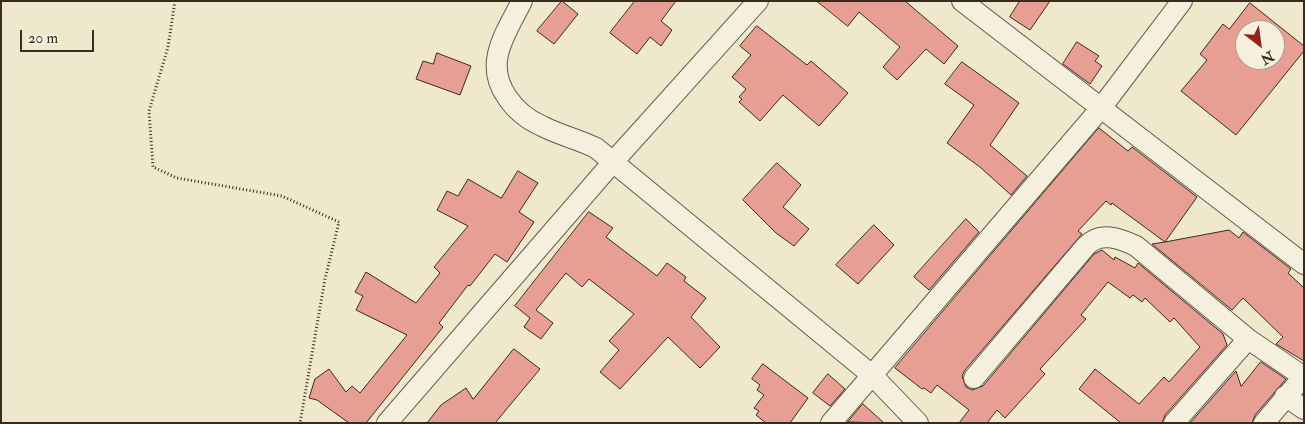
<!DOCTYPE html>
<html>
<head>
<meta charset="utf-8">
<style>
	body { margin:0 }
	#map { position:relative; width:1305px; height:424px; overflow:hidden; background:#efe8cd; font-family:"IM FELL Double Pica",serif }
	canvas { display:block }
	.frame { position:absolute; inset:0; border:2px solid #3a2a20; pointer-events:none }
	.north { position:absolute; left:1235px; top:20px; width:50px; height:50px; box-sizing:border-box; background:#f5f0de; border:1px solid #aaa192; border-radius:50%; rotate:150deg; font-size:14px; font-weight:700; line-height:20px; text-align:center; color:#3a2a20 }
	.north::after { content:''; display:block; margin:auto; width:18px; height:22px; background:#8f2418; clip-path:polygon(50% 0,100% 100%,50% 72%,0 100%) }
	.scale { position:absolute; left:20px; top:30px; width:74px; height:22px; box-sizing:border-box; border:2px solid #3a2a20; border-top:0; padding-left:6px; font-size:15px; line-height:18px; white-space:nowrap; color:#3a2a20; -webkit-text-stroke:4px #f5f0de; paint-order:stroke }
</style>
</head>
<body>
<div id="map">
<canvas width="1305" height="424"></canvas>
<div class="frame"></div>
<div class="north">N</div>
<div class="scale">20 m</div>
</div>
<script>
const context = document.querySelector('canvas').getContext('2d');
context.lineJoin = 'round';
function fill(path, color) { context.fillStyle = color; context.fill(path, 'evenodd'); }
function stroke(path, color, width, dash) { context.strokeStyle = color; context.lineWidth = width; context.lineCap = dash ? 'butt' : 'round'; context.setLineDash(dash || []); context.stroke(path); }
const building = new Path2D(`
	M562,1L578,14L554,44L537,31Z
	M635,1H676L661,21L672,30L661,46L650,37L637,54L610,33Z
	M817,1H905L958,46L944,64L926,49L897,80L883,67L900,47L859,12L848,26Z
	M1020,1H1050L1030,30L1010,17Z
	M1250,3L1304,46V51L1236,135L1181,91L1207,60L1200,54L1223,24L1229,29ZM1245,30H1275V60H1245Z
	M757,26L807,65L811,61L848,93L819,126L783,95L760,121L739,102L742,99L739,97L746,89L732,77L751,55L740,46Z
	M1077,42L1099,56L1095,61L1102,66L1090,84L1063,64Z
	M437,53L471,66L460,95L416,79L423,61L433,64Z
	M962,62L1019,103L990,145L1027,176L1011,195L980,167L947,143L974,105L945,84Z
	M1099,128L1128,151L1132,147L1197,197L1165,242L1229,230L1239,238L1243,232L1291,269L1288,273L1304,288V361L1276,344L1283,337L1243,298L1232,310L1152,244L1165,242L1112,203L1111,205L1106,201L1078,231L1082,234L965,370L962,376L966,387L972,390L983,386L1094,254L1102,250L1114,260L1115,257L1135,268L1138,263L1223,334L1227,345L1165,415L1162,423H1121L1079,389L1095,369L1139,404L1164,377L1169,382L1200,347L1174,318L1170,322L1145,298L1142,302L1133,295L1130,298L1108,282L1081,315L1086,319L1040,369L1045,374L1005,418L997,410L987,423H959L969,410L937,385L931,393L924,388L922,389L895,368Z
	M777,163L801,185L783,207L809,229L794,246L776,233L743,200Z
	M518,171L538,183L519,212L534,222L507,262L495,254L470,286L468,285L439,323L443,327L366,423H349L317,400L309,398L315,379L329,369L346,392L352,386L360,393L407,335L356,310L363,296L355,292L366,272L416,303L440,273L434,267L468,226L437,210L447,191L458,196L468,179L501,198Z
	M589,212L613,228L606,237L657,276L667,263L686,277L684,281L706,298L691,317L720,347L700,368L668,337L620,389L600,372L619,350L609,341L634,314L589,279L582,287L566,273L536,310L553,323L541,339L524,327L530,318L515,306Z
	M966,219L979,232L929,290L914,277Z
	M874,225L894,245L858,284L836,265Z
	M514,349L540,369L495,423H427L441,405L466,388L473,399Z
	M1261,362L1286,379L1255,415L1252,423H1190L1236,371L1241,386Z
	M763,364L808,398L790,423H766L756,415L759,411L754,408L764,395L757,390L760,385L752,379Z
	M828,374L845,389L830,406L813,393Z
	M863,404L884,423L848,422Z`);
fill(building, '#e69f92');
stroke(building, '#3a2a20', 1);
const street = new Path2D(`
	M522,1C506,33 483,63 507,97C515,109 528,120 542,126C559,135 578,139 596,148L873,376L918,423
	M962,1L1304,264
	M974,378L1086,246C1100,231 1119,238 1136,246L1248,339L1304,377
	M1285,396L1304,409
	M387,423L613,162L758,1
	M831,423L1101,108L1182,1
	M1174,423L1248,339
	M1264,423L1304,376`);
stroke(street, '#675a4b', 22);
stroke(new Path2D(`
	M175,1L168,47L149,111L153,167L177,178L282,196L339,222L325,279L300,423`), '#3a2a20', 3, [1, 2.5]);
stroke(street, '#f5f0de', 20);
</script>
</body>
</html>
